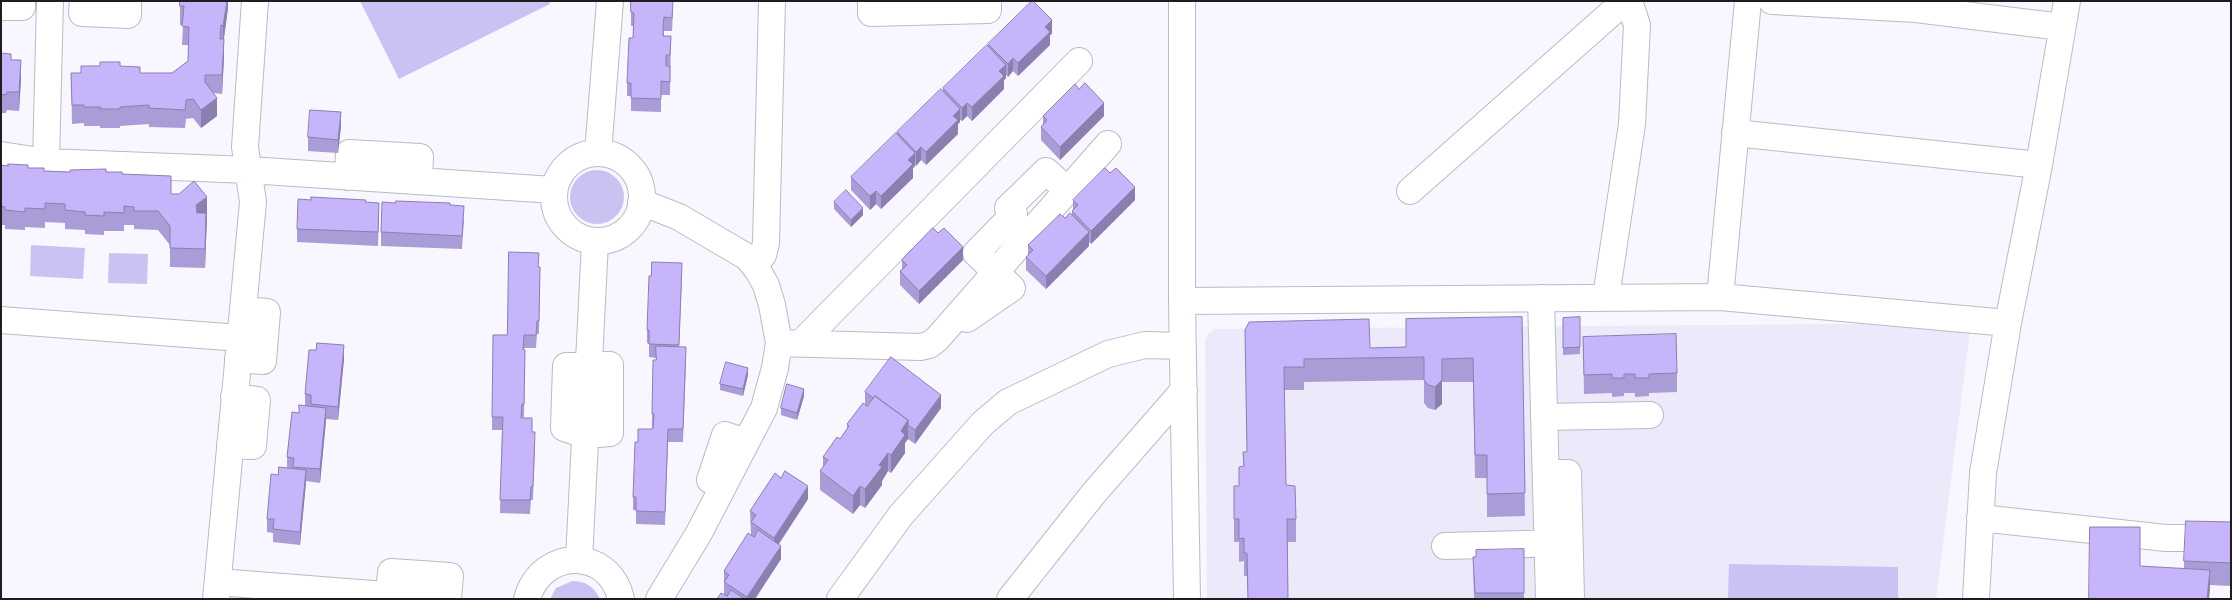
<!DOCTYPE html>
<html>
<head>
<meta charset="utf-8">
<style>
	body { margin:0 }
	#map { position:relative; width:2232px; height:600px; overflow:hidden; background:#f8f6ff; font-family:"Titillium Web",sans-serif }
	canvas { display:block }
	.frame { position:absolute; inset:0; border:2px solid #1e1e21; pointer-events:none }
</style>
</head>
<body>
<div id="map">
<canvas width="2232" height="600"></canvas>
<div class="frame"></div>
</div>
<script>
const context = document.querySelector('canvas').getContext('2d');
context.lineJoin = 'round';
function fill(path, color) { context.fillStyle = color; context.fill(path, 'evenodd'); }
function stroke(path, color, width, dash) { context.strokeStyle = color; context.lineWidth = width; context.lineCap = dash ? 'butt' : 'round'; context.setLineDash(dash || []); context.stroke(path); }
fill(new Path2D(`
	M1971,323L1936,599H1207L1205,341L1208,334L1215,329Z`), '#ece9fb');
fill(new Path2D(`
	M360,1H549L550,4L399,79Z
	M570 197a27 27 0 1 1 54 0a27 27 0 1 1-54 0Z
	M31,245L85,248L83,279L30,276Z
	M109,253L148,254L147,284L108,283Z
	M1729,564L1898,567V599H1728Z
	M572,581C585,581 594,586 600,599H550L556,588Z`), '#ccc1f3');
const minor = new Path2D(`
	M83,1L82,13L128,15V1
	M871,1V13L988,10V1
	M1182,1V301L1187,599
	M1772,1L1916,9L2062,27
	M1,7H22V1
	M1735,133L2039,165
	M554 197a44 44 0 1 1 88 0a44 44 0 1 1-88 0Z
	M598,153L610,1
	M1,155L46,162L249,170L554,190
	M46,162L50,1
	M348,177L349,153L420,157L419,181
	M1410,191L1625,1
	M641,202L679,217L747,257L757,269L766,285L772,305L779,343L775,368L764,408L699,533L659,599
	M755,265L763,255L766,243L772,1
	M1606,297L1632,124L1637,25L1629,1
	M1720,297L2008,323
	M1541,298L1549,599
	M1182,301L1720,297L1748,1
	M967,319L1012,288L976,253L1014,214L1008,208L1046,171L1067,190
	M1,320L240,338
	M779,343L920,347L929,345L937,339L1108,144
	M800,344L1079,61
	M238,359L263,361L267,312L243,310
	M610,365V433L585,435L564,428L566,366Z
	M1544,417L1650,415
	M230,445L253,446L257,400L234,397
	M1546,473H1568L1571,599
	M710,480L725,435L746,442
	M1980,518L2166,538H2231
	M1445,546L1564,543
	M579,560L595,242
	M218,582L437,599
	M389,595L391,572L450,576L448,599
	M216,599L253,202L245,147L255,1
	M527,599C541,548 609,546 621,599
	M840,599L901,515L983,423L1008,402L1108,354L1145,345L1183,346
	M1010,599L1094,493L1184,390
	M1976,599L1983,473L2008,323L2039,165L2067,1`);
stroke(minor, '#bcbac5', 28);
stroke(minor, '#fff', 26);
fill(new Path2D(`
	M180,1H228V8L224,39V57L222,94L214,93L217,116L201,128L193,118L186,119L185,128L149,127V124L120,126V128H100V126H84V123L72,124L71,73H81L120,66L140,73H172L188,61V45H182L183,25H180Z
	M631,12H673L672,31H664V36H671L670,95H661V112L631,111V96H627V83L633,38V26H631Z
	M1052,34L1050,35V45L1018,76L1013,71L1008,77L1006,75V78L1004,80V89L972,121L967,116L962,121L960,120V122L958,124V134L926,165L921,160L916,166L915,164V166L913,168V178L881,209L876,204L870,210L851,190V177L897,135V132L943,91V88L988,46V44Z
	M1,53L11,60L21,79L19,111L7,110L6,113H1Z
	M1079,89L1104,116L1060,160L1041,140V127L1043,125V116Z
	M341,126L338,153L308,151V137Z
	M1,165L28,168L44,171L70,172H106L122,174L171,194L207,215L205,268L170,267V245L158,230L134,229V225H124V231H104V235L85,234V230L65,229V223L45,222V228L25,227V230L5,229V225H1Z
	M1073,200H1135L1091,244L1089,242V246L1046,289L1026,270V257L1028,255V245L1065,218L1072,215V211L1073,210Z
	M366,202L379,216L378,246L297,242V229Z
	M834,202L863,215L851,227L834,209Z
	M395,203L450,205L464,219L462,249L381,246V232Z
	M902,260H963L919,304L900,285V271L902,270Z
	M539,267H540L539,334H537L536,348H524V349L525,350L524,417H522V418L532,432L535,445L533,500H531L530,514L500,513L502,430H492V417L507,335Z
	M682,276L679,347L686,360L683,442H668L665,525L636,524V510H633V497L638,442L653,429V428H652V414L656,358L649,357V344L647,343V330Z
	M1522,317L1525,516L1487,517V478H1475L1473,382H1442V404L1435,410L1428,408L1424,403V380L1304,382V390H1284L1286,485L1296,519V542H1287L1288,599H1248L1247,576H1244V561L1239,562V542H1234V486H1239L1243,466V452H1247L1245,330L1370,348L1406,347V319Z
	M1580,317V354L1563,355V318Z
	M1583,337L1677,373V392L1649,393V396L1635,397V393H1624V396L1612,397V393L1584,394Z
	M344,359L338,420L326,419L320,483L306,481L300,545L273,542V533L267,532V519L278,475L287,468V457L299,413L305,406V394Z
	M748,375L743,396L720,390V384Z
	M865,392L941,408L915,444L908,439L905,443V453L891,473L888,471L882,481V485L865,508L860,505L853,514L820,490V471L823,467V457L840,439L847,429V424L865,404Z
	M804,396L797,420L781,415V408Z
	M808,499L779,544L781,559L755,599H717L724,595V571L751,535L750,511Z
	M2231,522V586L2210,585L2140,566L2184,569V561Z
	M1524,549V599H1474L1473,557Z`), '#aa9cd7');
fill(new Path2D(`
	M227,1H228V8L223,44V26Z
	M1052,20V34L1050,35V45L1018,76V63L1045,27Z
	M224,39V57L222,94V75Z
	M1013,58V71L1008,77V64Z
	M21,60V79L19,111V92Z
	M1006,65V78L1004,80V89L972,121V107L999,71Z
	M217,98V116L201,128V110Z
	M967,103V116L962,121V108Z
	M1104,103V116L1060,160V147Z
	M960,109V122L958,124V134L926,165V152L953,116Z
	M341,112V126L338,153V140Z
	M921,147V160L916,166V152Z
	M915,153V166L913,168V178L881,209V196L908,160Z
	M1135,187V200L1091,244V231Z
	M876,191V204L870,210V196Z
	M207,197V215L205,268V249L196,224V205Z
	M863,208V215L851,227V220Z
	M1089,232V246L1046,289V276Z
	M963,247V260L919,304V291Z
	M344,345V359L338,420V407Z
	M1442,359V404L1435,410V387Z
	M748,368V375L743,396V389Z
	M804,389V396L797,420V413Z
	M941,395V408L915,444V430Z
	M326,408V421L320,483V469Z
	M908,420V439L905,443V453L891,473V455L901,431Z
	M888,453V471L882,481V485L865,508V489L879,465Z
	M306,470V483L300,545V532Z
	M808,486V499L774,551V538Z
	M860,486V505L853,514V496Z
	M781,546V559L755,599H747V597Z
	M2210,570V589L2209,599H2207Z`), '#8b7faf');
const building = new Path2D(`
	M180,1H227L223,26L221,25L220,39H224L222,75H205V82L217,98L201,110L193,99L186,100L185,110L149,108V105L120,107V109H100L101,107H84V105H72L71,73H81V66H100V62H120V66L140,67V73H172L188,61L189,27L182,26L184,6H180Z
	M631,1H673L672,18L664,17L663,27V36H671L670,55H666V66H670V82L661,81V99L631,98V83H627L629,38H633L634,13L631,12Z
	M1032,1H1033L1052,20L1045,27L1050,32L1018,63L1013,58L1008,64L988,44Z
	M987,45L1006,65L999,71L1004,76L972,107L967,103L962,108L943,88Z
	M1,53L11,54V60H21L19,92H7L6,95L1,94Z
	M1085,83L1104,103L1060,147L1041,127L1047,120L1043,116L1075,84L1079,89Z
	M941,89L960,109L953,116L958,120L926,152L921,147L916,152L897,132Z
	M310,110L341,112L338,140L308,137Z
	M896,133L915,153L908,160L913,164L881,196L876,191L870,196L851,177Z
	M8,164L28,165V168H44V171L70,172V170L106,169V172H122V174L171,176V194H179L194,181L207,197L196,205L197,213H206L205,249L170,248V226L158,211H134V207L124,206V213L104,212V216L85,215V212L65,210V204L45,203V209L25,208V212L5,210V207L1,206V165L8,166Z
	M1105,168L1110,173L1116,168L1135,187L1091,231L1072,211L1078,205L1073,200Z
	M846,190L863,208L851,220L834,202Z
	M311,197L366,200L365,202L379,203L378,232L297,229L298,199L311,200Z
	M396,201L450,203V205L464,206L462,236L381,232L382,202L395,203Z
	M1070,213L1089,232L1046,276L1026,257L1033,250L1028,245L1060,214L1065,218Z
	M933,228L938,233L944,228L963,247L919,291L900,271L907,265L902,260Z
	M509,252L539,253L538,267H540L539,321H537L536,335H524L523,349L525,350L524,404H522L521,418H532V432H535L533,486L531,487L530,500H500L503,417H492L493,335H507Z
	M652,262L682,263L679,345L649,344V330H647L649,276H651Z
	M1522,317L1525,493L1487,494V455H1475L1473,358L1442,359V380L1435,387L1428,385L1424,380V357L1304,359V367H1284L1286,485L1295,486L1296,519H1287L1288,599H1248L1247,553H1244V538L1239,539V519H1234V486H1239V467L1244,466L1243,452H1247L1245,330L1249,322L1369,319L1370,348L1406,347V319Z
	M1580,317V347L1563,348V318Z
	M1676,334L1677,373L1649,374V378H1635V374H1624V378H1612V374L1584,375L1583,337Z
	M317,343L344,345L338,407L311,404V395L305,394L309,350H316Z
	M656,346L686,347L683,429H668L665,512L636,511V497H633L635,442H638V429H653L654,414H652L653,360H656Z
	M891,357L941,395L915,430L908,425V420L875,396L873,398L865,392Z
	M726,362L748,368L743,389L720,384Z
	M787,384L804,389L797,413L781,408Z
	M875,396L908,420L901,431L905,435L891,455L888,453L879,465L882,467L865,489L860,486L853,496L820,471L828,460L823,457L837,437L840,439L849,426L847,424L863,403L867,406Z
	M299,405L326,408L320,469L293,467L294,458L287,457L292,412L299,413Z
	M279,467L306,470L300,532L273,529L274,519H267L271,474L278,475Z
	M785,471L808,486L774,538L751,522L756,515L750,511L775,473L781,478Z
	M2186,521L2231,522V563L2184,561Z
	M2090,527H2140V566L2210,570L2207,599H2089Z
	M758,530L781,546L747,597L724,582L729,575L724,571L748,533L754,537Z
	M1524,549V593H1475L1473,557H1476V550Z
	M731,590L745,599H717L721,593L727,596Z`);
fill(building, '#c6b5fa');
stroke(building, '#8b7faf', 1);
</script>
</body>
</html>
